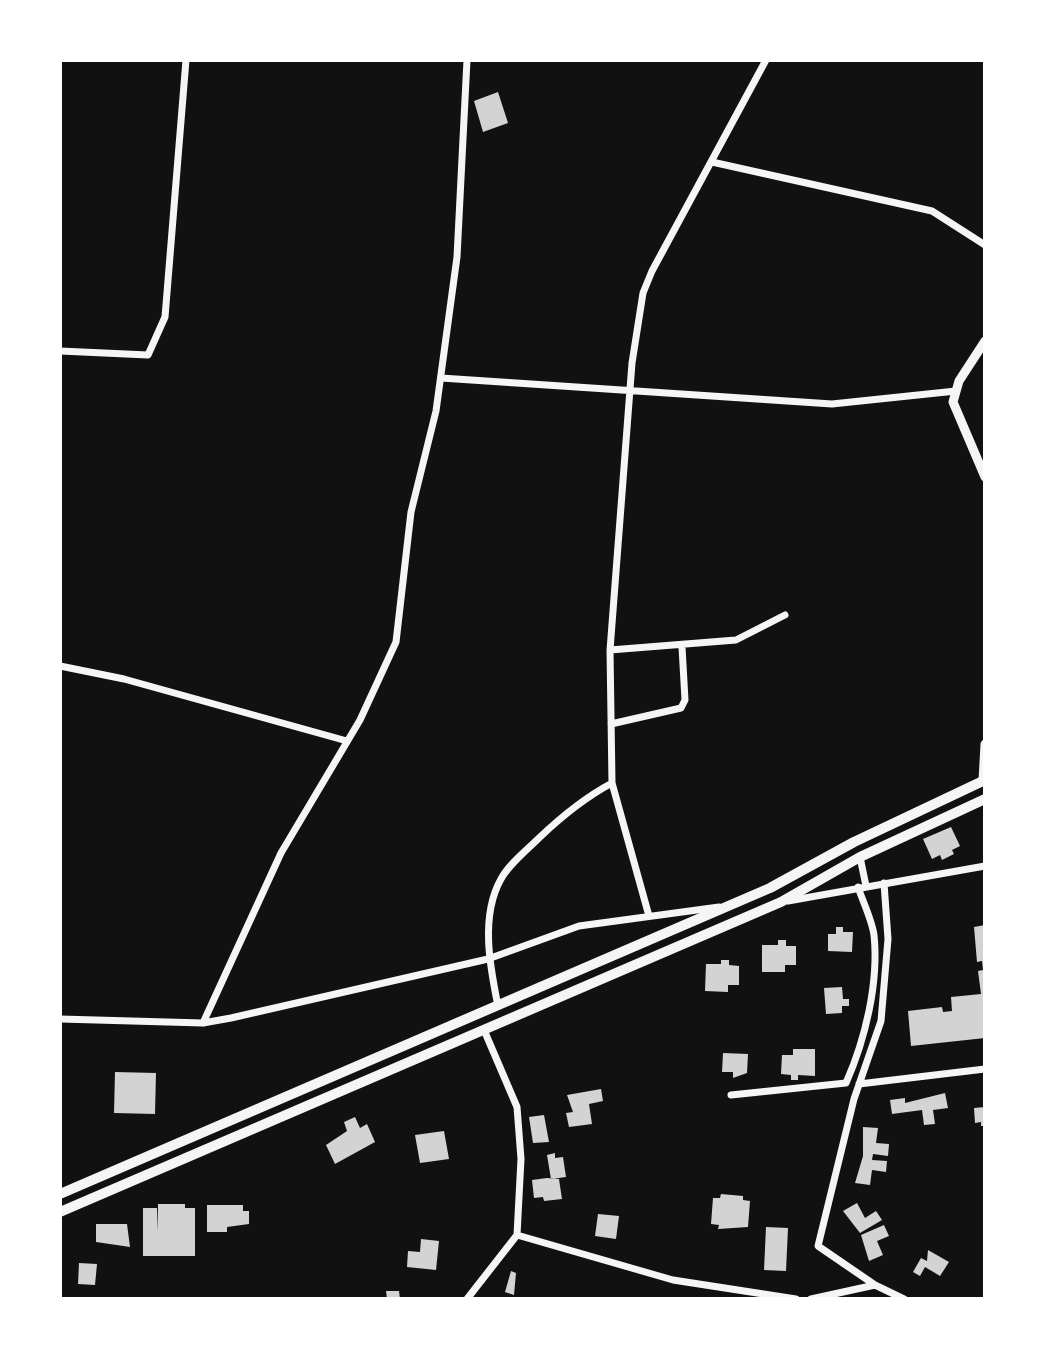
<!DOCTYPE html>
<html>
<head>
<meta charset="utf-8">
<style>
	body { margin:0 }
	#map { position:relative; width:1045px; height:1359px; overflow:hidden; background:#111; font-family:"Crimson Pro",serif }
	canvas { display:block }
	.frame { position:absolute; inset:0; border:62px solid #fff; pointer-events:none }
</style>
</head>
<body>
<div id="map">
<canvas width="1045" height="1359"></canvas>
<div class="frame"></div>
</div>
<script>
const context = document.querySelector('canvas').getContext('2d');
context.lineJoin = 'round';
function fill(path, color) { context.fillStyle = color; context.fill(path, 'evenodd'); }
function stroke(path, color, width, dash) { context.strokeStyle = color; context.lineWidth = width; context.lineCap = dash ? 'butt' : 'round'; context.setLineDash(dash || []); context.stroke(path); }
fill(new Path2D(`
	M498,92L508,123L483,132L474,101Z
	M951,827L960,846L952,850L954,854L942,860L940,855L932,859L923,839Z
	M985,925V1038L911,1046L908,1011L942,1007L943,1012L952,1011L951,997L981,994L978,971L983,970L982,961L977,962L974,927Z
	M836,927H843V932H853L852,952L828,951V934H836Z
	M778,940H786V946H796V965H785V972H762V945H778Z
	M721,960H729V965L739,966V985H728V992L705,991L706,964H721Z
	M842,987L843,999H849V1006H842V1013L826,1014L824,988Z
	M793,1049H815V1076L798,1075V1080H791V1075L781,1074L782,1055H793Z
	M723,1053L748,1054L747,1073L733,1078V1072H722Z
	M115,1072L156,1073L155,1114L114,1113Z
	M601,1089L603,1101L589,1104L592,1124L569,1127L566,1113L573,1112L567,1095Z
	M945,1093L948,1108L933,1110L935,1124L924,1125L922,1110L892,1114L890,1100L905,1098V1103Z
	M985,1107V1126H981V1122L975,1123L974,1108Z
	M544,1115L549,1142L533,1143L529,1117Z
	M355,1117L360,1128L367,1124L375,1142L335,1164L326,1145L347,1131L344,1122Z
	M863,1127L878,1128L876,1143L889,1144L888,1156L873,1154L872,1160L887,1161L886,1172L872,1170L870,1185L855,1183L863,1156Z
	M444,1131L449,1159L420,1163L415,1135Z
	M555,1153V1158L563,1157L566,1177L551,1179L547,1155Z
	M547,1178L559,1179L562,1199L544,1201L543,1197L534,1198L532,1180Z
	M721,1194L743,1196V1200L750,1201L748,1227L718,1229L719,1225L711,1224L713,1198H720Z
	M857,1203L865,1218L876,1211L882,1220L860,1233L843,1211Z
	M158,1204H185V1208H195V1256H143V1208H157L158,1232Z
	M207,1205H243V1211H249V1224L227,1227V1232H207Z
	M598,1214L619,1216L616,1239L595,1236Z
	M96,1224H127L130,1247L96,1242Z
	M884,1225L889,1236L877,1241L883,1255L869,1261L861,1235Z
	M766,1227L788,1228L786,1271L764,1270Z
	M421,1239L439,1241L436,1270L407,1267L408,1251L420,1252Z
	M928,1250L949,1262L940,1276L925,1267L920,1276L913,1272L921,1258L927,1261Z
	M79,1263L97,1264L95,1285L78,1284Z
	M511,1271L516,1273L514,1295L505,1292Z
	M386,1291H399L400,1299H387Z`), '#d3d3d3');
stroke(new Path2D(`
	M712,162L932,211L985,245
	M60,351L148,355L165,317L186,60
	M441,378L832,404L956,391
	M610,650L736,640L785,615
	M60,666L124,679L347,741
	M611,724L681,708L685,700L682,647
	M860,857L866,886
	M788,901L985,866
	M649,916L612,783L610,650L632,363L643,293L652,271L766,60
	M498,1006C490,967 480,916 501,879C509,864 527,850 539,838C562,816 584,798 612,783
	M60,1019L203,1023L231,1018L488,959L579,926L719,907
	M203,1023L281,853L360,720L396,642L411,512L436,411L457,257L467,60
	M484,1030L517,1107L521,1159L517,1235
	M859,1084L985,1069
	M731,1095L846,1083C865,1040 879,983 874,935C872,920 863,902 858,887
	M875,1285L818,1246L854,1099L881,1021L888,939L884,883
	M467,1299L517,1235L673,1280L796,1299
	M811,1299L875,1285L904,1299`), '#f5f5f5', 7);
stroke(new Path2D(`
	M985,341L959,381L953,402L985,477
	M983,781L985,744`), '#f5f5f5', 9);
stroke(new Path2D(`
	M60,1194L770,888L854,842L985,780
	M60,1212L781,902L860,857L985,799`), '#f5f5f5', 10);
</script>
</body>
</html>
